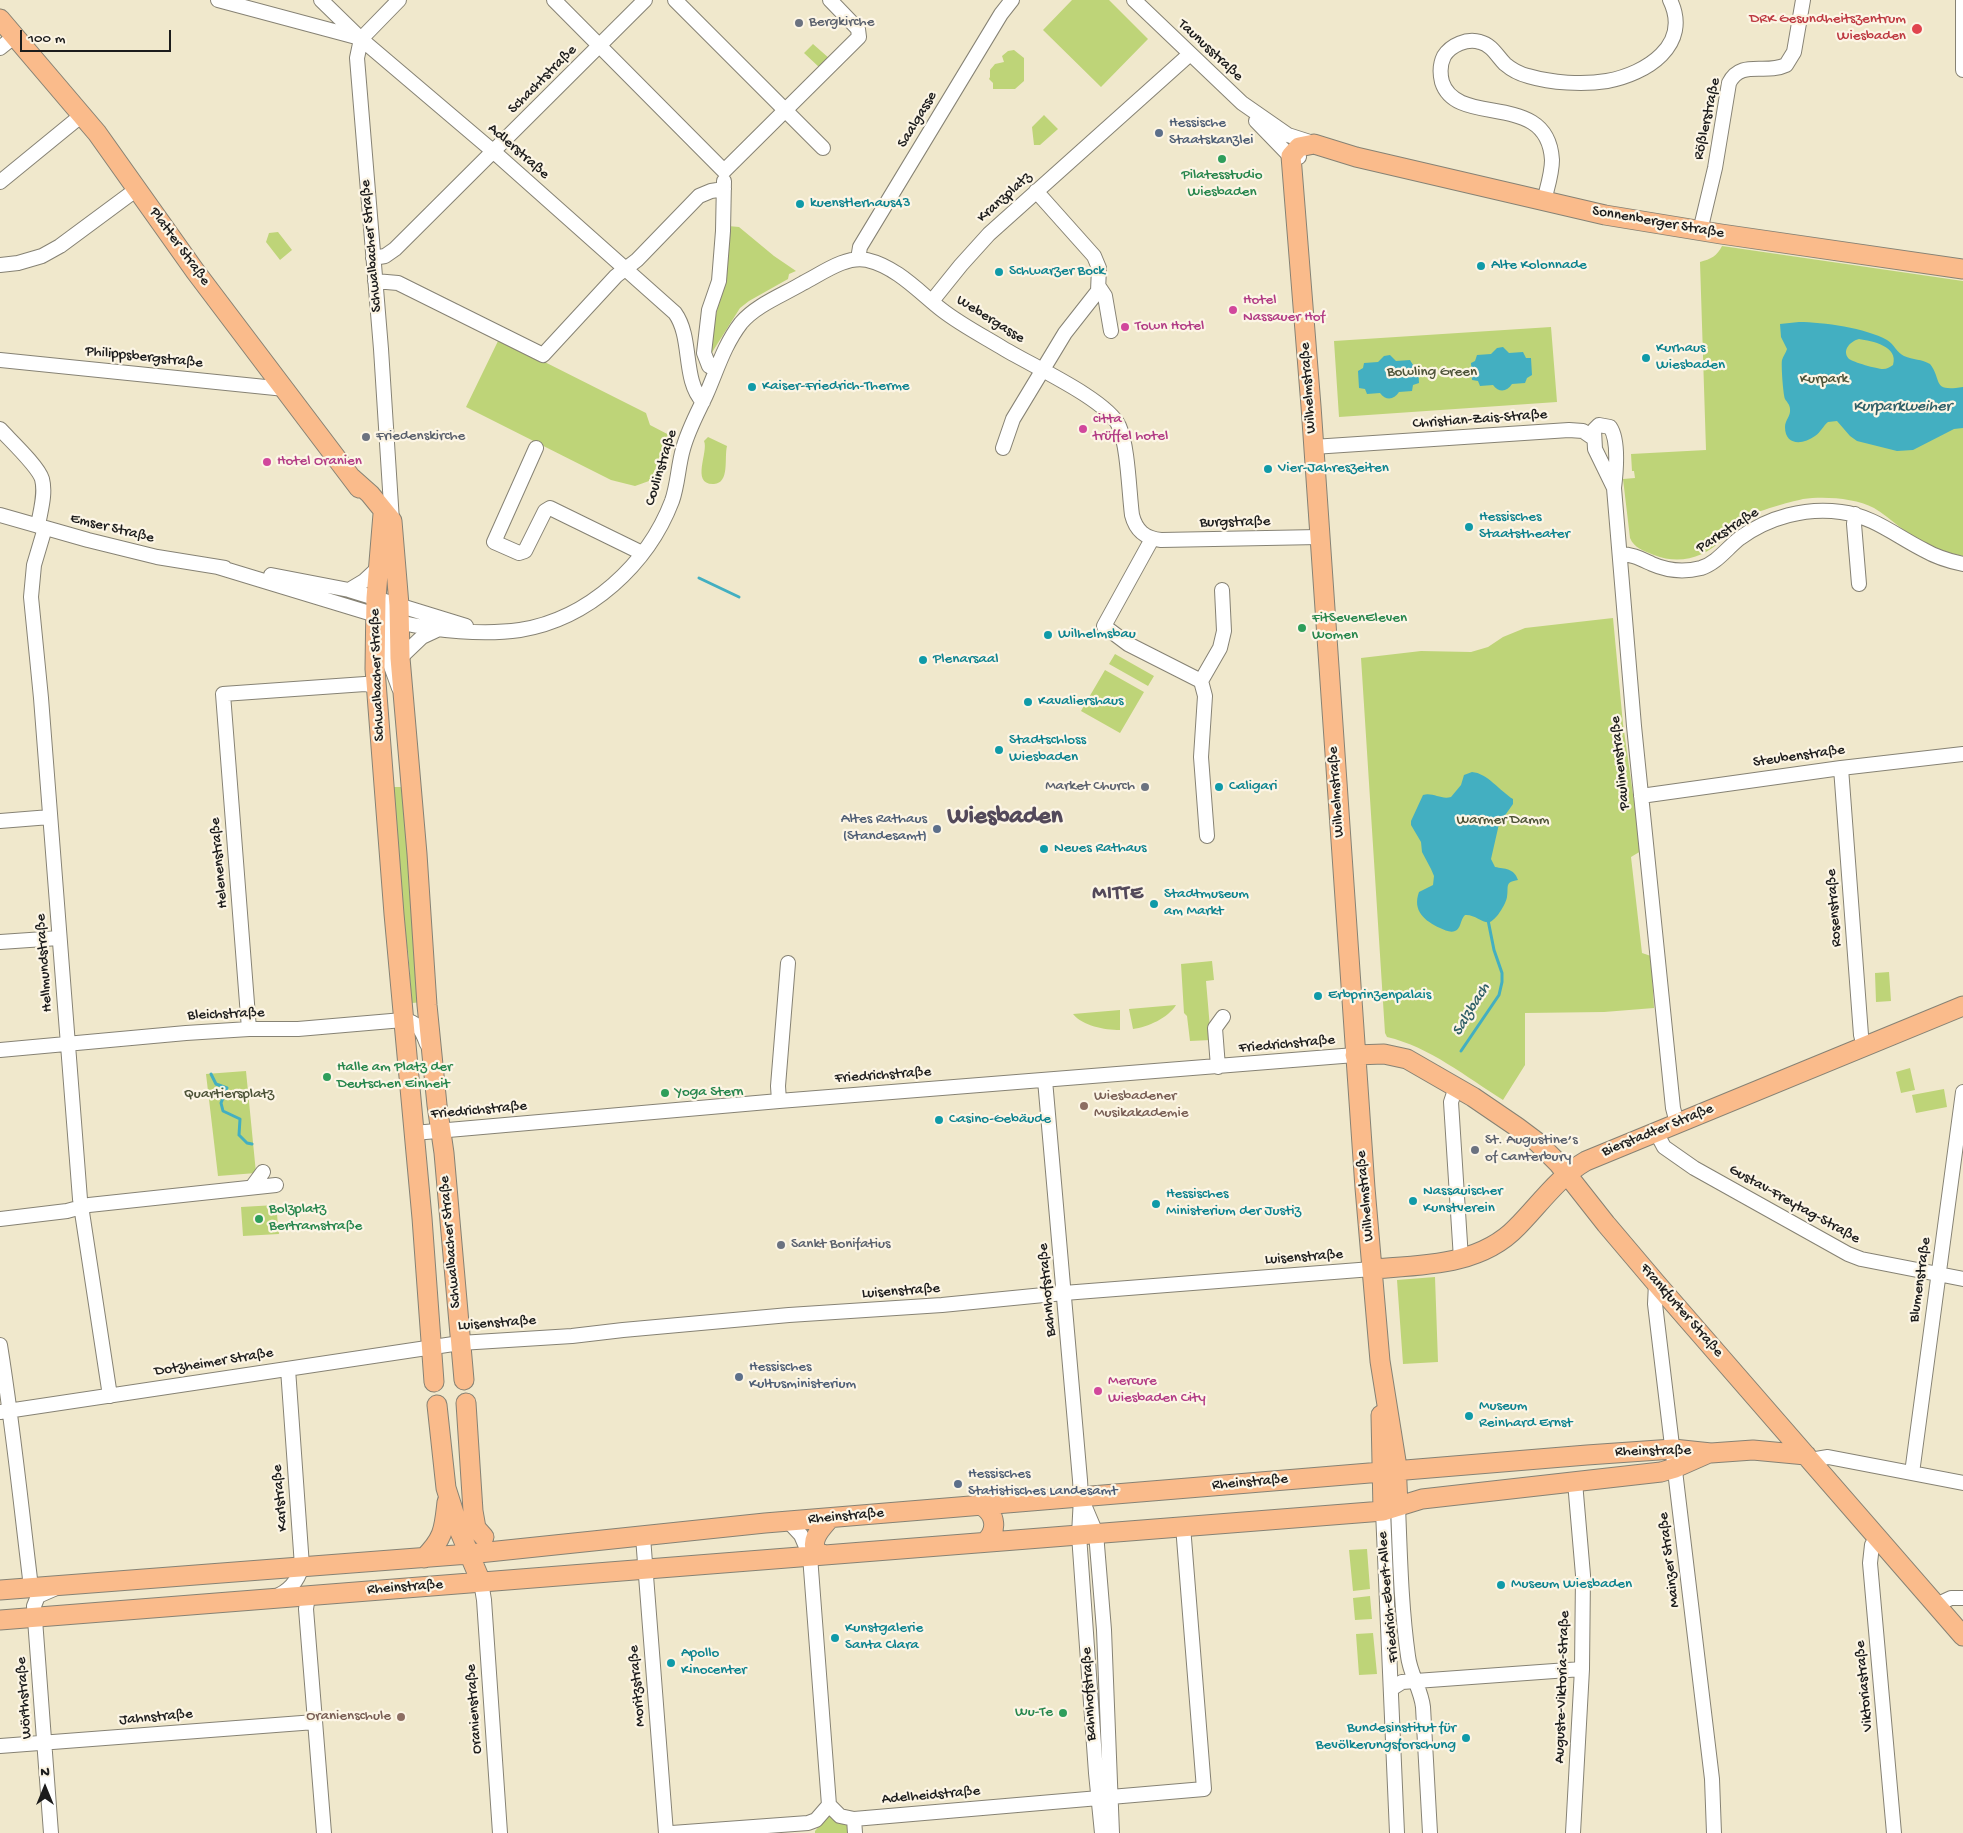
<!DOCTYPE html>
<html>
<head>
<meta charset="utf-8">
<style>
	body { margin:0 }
	#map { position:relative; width:1963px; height:1833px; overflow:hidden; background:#f0e8cc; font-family:"Gochi Hand",sans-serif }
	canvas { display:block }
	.north { position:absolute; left:20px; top:1763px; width:50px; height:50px; -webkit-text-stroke:4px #fcf5e5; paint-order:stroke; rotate:0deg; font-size:14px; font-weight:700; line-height:20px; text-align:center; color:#1c1c1c }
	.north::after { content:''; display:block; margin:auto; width:18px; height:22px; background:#1c1c1c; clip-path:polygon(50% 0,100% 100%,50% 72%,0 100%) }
	.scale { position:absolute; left:20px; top:30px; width:151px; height:22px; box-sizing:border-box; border:2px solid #1c1c1c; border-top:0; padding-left:6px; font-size:15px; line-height:18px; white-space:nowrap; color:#1c1c1c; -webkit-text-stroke:4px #fcf5e5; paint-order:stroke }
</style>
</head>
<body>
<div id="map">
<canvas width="1963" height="1833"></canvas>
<div class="north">N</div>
<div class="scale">100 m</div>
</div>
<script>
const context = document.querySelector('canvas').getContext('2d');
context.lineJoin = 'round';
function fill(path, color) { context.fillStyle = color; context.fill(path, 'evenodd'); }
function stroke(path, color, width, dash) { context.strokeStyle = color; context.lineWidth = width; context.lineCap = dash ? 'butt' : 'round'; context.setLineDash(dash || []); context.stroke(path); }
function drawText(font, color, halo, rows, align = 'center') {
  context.font = font + ' "Gochi Hand",sans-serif'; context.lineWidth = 4.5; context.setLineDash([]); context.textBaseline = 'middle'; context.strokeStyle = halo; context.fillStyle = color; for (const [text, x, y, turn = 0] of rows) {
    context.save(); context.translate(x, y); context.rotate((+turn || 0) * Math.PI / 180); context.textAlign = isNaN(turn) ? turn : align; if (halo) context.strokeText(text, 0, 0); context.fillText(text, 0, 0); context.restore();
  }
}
fill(new Path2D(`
	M1072,0H1109L1148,39L1101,87L1043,30Z
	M813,44L830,59L820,68L804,53Z
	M1014,50L1024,58V81L1015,89H993V83L989,79L990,77V70L995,64L1004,62L1002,56L1008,51Z
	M1044,115L1058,129L1040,145H1034L1032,127Z
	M728,226L739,227L774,256L796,271L789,274L788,279L749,301L740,308L711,354L712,332L720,298Z
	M278,232L292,250L280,260L266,242L269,233Z
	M1722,246L1963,281V556C1951,553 1938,551 1927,545C1907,535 1892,519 1874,508C1855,498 1824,496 1803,499C1789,502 1757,511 1745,518C1737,523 1730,533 1723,539C1704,558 1679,565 1654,555C1644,551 1634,548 1630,538L1623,479L1635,478L1634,471H1632L1631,454L1706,450L1700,262C1711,259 1717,256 1722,246Z
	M1551,327L1557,402L1339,417L1334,341Z
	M499,339L646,413L650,425L673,437L649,481L635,486L611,480L466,407Z
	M708,437L727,446C724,458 730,483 714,484C690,485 709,452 704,441Z
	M1613,618L1623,724L1641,851L1631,857L1642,953L1651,956L1654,1008L1604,1012L1525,1013V1065L1503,1100C1466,1077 1430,1047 1387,1037L1385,1033L1361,658L1421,651L1471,652L1488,647L1503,637L1525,628Z
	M1115,654L1154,676L1148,686L1109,664Z
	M1105,670L1144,692L1120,733L1081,711Z
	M390,787H405L423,1002L412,1003L408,951L400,926Z
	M1212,961L1214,980L1206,981L1211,1040L1190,1041L1187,1016L1184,1013L1181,964Z
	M1889,972L1891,1001L1876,1002L1875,973Z
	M1176,1005C1168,1018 1148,1027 1133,1029L1129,1009Z
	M1120,1010V1030C1104,1030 1083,1026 1073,1014Z
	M1910,1068L1915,1090L1901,1093L1896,1072Z
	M246,1071L256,1173L218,1176L206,1074Z
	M1944,1089L1947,1107L1916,1113L1912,1095Z
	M276,1205L279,1234L243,1236L241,1207Z
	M1435,1277L1438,1362L1403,1364L1397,1280Z
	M1367,1549L1370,1589L1353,1591L1349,1550Z
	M1370,1596L1372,1619L1355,1620L1353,1598Z
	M1373,1633L1377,1674L1359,1675L1356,1634Z
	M829,1815L853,1829V1833H815V1831Z`), '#bed478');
fill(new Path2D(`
	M1799,322C1823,322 1866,328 1887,340C1894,344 1897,353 1904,356C1913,360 1922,359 1930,364C1943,381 1931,392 1963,387V428L1954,429L1913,450L1897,451L1857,441L1850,436L1837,421L1828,422C1823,426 1821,432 1815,436C1803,445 1785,446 1785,427C1785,420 1791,416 1790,409C1790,405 1787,402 1785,399C1783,394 1781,364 1782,360C1783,356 1786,353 1787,349L1781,337L1780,324ZM1859,339C1872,341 1899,346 1893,365C1890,367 1887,369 1883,369C1877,369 1853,362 1849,359C1841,350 1851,341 1859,339Z
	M1503,347L1509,353L1523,352L1526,358H1531L1532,375L1527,378L1525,383L1512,384C1507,392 1499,393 1493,385L1480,386L1478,381L1472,380L1471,363L1475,361L1477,355L1491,354L1497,348Z
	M1390,355L1396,361L1410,360L1413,365L1418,366L1419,383L1413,385L1412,391L1399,392C1394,400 1386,401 1380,393L1367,394L1365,389L1359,388L1358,371L1363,368L1364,363L1378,362L1384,356Z
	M1472,772C1487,773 1500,791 1513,799V804L1499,824L1491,859L1495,867C1505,869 1514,868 1518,880C1504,882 1509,887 1507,897C1506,903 1498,918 1490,922C1483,924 1475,914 1465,915C1460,920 1461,929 1455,931C1450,933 1445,930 1440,928C1425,921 1412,911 1419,892L1433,885L1434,876L1431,869L1422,852L1421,842L1411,825V821L1423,795C1433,792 1441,800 1451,797L1461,785L1464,775Z`), '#43afc1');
stroke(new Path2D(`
	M699,578L739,597
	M1461,1051L1499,995L1502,982V973L1494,950L1488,920
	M211,1074L216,1084L227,1088L221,1103L223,1111L240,1119L239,1135L247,1143L252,1144`), '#43afc1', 3);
const minor = new Path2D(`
	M218,0L360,38
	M321,0L361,39L494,152L675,313C693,338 682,380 703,402
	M554,0L724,171
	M675,0L823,148
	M1134,0L1242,103L1288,135L1313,143
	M1963,1V70
	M0,48L15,36
	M1256,121L1287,153L1291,156L1299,157
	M724,171L859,37L858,29L830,0
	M0,182L82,115
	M1544,201C1547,188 1552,174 1552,160C1548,89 1457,129 1442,82C1440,74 1440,64 1444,56C1451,45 1467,38 1480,42C1492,45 1497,56 1505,64C1512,70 1520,74 1528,76C1552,83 1583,85 1607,81C1646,74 1692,45 1670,0
	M1700,231L1715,168L1729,83C1741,59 1765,75 1786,65L1794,52L1803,0
	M373,258L385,256L395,249L645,0
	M858,259L860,247L1001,14L1012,0
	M0,265L18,263L42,256L60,246L137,189
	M375,281L398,283L543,355L616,276L637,260L699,196L711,191L724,189
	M1099,287L1105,296L1111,331
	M932,301L961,265L989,234L1190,54
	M0,360L285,389
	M715,369L709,366L704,353L709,310L719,281L723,231L724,181
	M0,429C10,440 38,466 42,479C46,494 40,512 38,526
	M1313,447L1569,430L1583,431L1593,438
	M536,448L494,542L519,553L525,551L545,511L550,508L642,553
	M1003,448L1013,419L1065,333L1098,291L1099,268L1094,256L1036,191
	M1614,488L1595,449L1594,430L1599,425L1610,427C1619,440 1616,472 1614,488L1634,726L1673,1108L1677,1123
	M1855,514L1854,524L1859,584
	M0,515L88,540L157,557L225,568
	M392,521L381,349L357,58L361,39L399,0
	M45,528L34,565L31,597L41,698L80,1199L110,1396
	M1152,539L1104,626L1128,644L1201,681
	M1620,554C1632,554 1641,559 1652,564C1668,571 1685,572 1701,568C1717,563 1727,548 1740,538C1769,517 1806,507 1841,512C1873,516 1896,536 1924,550C1936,557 1949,561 1963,564
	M218,567L399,622C435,631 484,635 520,630C589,619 648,564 672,501C678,484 678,466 683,449C688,430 698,412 706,395C717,370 724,345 741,323C756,305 783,295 803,283C821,274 846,255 867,260C897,267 919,292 942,310C960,324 981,335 1001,347C1028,364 1107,399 1119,426C1128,446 1129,492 1132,515C1136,531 1145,538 1161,540L1319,537
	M271,575L349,590L466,626
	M349,590L364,581L379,567
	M383,610L388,658L399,688
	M400,658L422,637L437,630
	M1201,681L1205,696L1201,757L1207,836
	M1201,681L1220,648L1224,631L1222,590
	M1841,768L1861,1035L1864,1046
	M1641,796L1841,768L1963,754
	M0,821L50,817
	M0,942L59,938
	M249,1029L223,694L365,684L376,686
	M0,1050L186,1033L249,1029H298L403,1020C419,1022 422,1031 427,1044
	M1218,1067L1215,1028L1223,1017
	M1045,1080L1080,1480L1081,1497L1079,1535L1096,1773L1102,1833
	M1456,1087L1451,1102L1461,1259
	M779,1101L778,1086L788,963
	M1656,1132L1664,1147L1694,1168L1848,1254L1861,1259L1963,1279
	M414,1133L779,1101L1355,1055
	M252,1187L263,1172
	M0,1219L67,1211L89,1205L276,1185
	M1656,1283L1655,1304L1712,1779L1714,1833
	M0,1345C13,1425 21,1506 31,1587
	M0,1412L460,1343L572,1336L623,1330L789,1315L942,1305L1064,1293L1372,1269
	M1810,1460L1828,1457L1963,1483
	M1912,1473L1963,1092
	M1082,1500L1096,1533L1104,1630L1112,1833
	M1398,1506C1400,1556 1401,1606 1408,1656C1410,1674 1421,1689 1423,1707L1430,1833
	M1383,1511L1397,1833
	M788,1521L801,1535L810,1556L829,1805
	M643,1537L666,1833
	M1877,1537L1872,1545L1870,1563L1894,1833
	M481,1582L484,1600L500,1833
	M308,1596L306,1609L324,1833
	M274,1597C288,1592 298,1581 302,1566L288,1369
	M1936,1605L1951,1598H1963
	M1391,1689L1402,1682L1582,1669
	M0,1746L315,1722
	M829,1805L840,1816L854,1819L1204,1789L1183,1526
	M854,1819L855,1833
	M51,1833L34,1606L38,1596L54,1589
	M672,1833L808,1823L816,1820L829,1805
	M1573,1833L1582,1669L1583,1575L1575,1482`);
const major = new Path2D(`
	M0,19L97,133L195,271L359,488
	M352,478L370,494L392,521L399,605L400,658L417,854L427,1005L437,1105L444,1153L464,1380
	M383,514L376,598L375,669L394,914L422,1218L434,1382
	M1355,1055L1384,1054L1407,1059L1473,1097L1517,1127L1537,1142L1558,1163L1606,1224L1656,1283L1963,1636
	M1372,1269C1422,1265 1480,1266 1517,1227C1539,1205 1558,1177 1586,1161L1963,1006
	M466,1403L473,1511L476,1528L484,1537
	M437,1405L446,1488L460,1532L481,1582
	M1381,1415L1383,1511
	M982,1506C996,1514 998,1531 985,1542
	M1398,1506L1396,1461L1380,1361L1365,1188L1311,406L1291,156L1299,147L1314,144L1356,157L1605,215L1721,234L1963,269
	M825,1555L816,1552C810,1538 822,1528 830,1518
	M424,1558C444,1538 444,1529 447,1502
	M0,1590L469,1554L765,1523L1587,1455L1673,1449L1711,1453L1753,1450L1806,1455
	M0,1620L1383,1511L1422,1499L1661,1472L1675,1468L1709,1453`);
stroke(minor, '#868274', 16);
stroke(major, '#868274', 21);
stroke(minor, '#fff', 14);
stroke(major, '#fabb8b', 19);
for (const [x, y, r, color] of [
	[799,23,5,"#6b7280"],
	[1917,29,6,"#e0444e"],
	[1159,133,5,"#5c6f8a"],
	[1222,159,5,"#2e9e5b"],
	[800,204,5,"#0f9aa8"],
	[1481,266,5,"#0f9aa8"],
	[999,272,5,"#0f9aa8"],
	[1233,310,5,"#d1479c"],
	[1125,327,5,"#d1479c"],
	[1646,358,5,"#0f9aa8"],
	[752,387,5,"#0f9aa8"],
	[1083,429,5,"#d1479c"],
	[366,437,5,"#6b7280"],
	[267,462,5,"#d1479c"],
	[1268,469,5,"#0f9aa8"],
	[1469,527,5,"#0f9aa8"],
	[1302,628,5,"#2e9e5b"],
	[1048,635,5,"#0f9aa8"],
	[923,660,5,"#0f9aa8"],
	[1028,702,5,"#0f9aa8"],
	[999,750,5,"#0f9aa8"],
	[1145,787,5,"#6b7280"],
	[1219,787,5,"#0f9aa8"],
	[937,829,5,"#5c6f8a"],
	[1044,849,5,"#0f9aa8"],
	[1154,904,5,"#0f9aa8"],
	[1318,996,5,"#0f9aa8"],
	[327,1077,5,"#2e9e5b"],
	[665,1093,5,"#2e9e5b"],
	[1084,1106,5,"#8d6e63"],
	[939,1120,5,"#0f9aa8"],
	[1475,1150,5,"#6b7280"],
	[1413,1201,5,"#0f9aa8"],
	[1156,1204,5,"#0f9aa8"],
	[259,1219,5,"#2e9e5b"],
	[781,1245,5,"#6b7280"],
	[739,1377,5,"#5c6f8a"],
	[1098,1391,5,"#d1479c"],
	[1469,1416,5,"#0f9aa8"],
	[958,1484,5,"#5c6f8a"],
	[1501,1585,5,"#0f9aa8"],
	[835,1638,5,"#0f9aa8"],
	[671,1663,5,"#0f9aa8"],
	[1063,1713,5,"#2e9e5b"],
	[401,1717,5,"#8d6e63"],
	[1466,1738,5,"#0f9aa8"]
]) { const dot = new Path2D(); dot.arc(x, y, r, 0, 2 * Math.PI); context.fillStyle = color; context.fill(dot); stroke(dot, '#fcf5e5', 2); }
drawText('15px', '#be3a42', '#fcf5e5', [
	["DRK Gesundheitszentrum",1906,20],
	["Wiesbaden",1906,37]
], 'right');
drawText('15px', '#5b616d', '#fcf5e5', [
	["Bergkirche",809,23],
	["Friedenskirche",376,437],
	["Market Church",1135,787,"right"],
	["St. Augustine’s",1485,1141],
	["of Canterbury",1485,1158],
	["Sankt Bonifatius",791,1245]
], 'left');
drawText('15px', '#1c1c1c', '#fcf5e5', [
	["Taunusstraße",1210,51,43],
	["Schachtstraße",543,80,-45],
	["Rößlerstraße",1708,119,-78],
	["Saalgasse",918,120,-59],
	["Adlerstraße",518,152,41],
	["Kranzplatz",1005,198,-42],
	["Sonnenberger Straße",1658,223,10],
	["Schwalbacher Straße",372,246,-95],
	["Platter Straße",179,247,54],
	["Webergasse",990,320,32],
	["Philippsbergstraße",144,358,6],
	["Wilhelmstraße",1309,388,-94],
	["Christian-Zais-Straße",1480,420,-4],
	["Coulinstraße",662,468,-73],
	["Burgstraße",1235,523,-1],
	["Emser Straße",112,529,14],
	["Parkstraße",1728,531,-33],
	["Schwalbacher Straße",378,675,-92],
	["Steubenstraße",1799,757,-8],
	["Paulinenstraße",1621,763,-96],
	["Wilhelmstraße",1337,792,-94],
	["Helenenstraße",220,863,-95],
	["Rosenstraße",1835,908,-94],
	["Hellmundstraße",45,963,-94],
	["Bleichstraße",226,1015,-2],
	["Friedrichstraße",1287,1045,-5],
	["Friedrichstraße",883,1076,-4],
	["Friedrichstraße",479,1111,-5],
	["Bierstadter Straße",1658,1131,-22],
	["Wilhelmstraße",1366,1196,-95],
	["Gustav-Freytag-Straße",1794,1205,29],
	["Schwalbacher Straße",451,1242,-95],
	["Luisenstraße",1304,1258,-4],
	["Blumenstraße",1921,1280,-82],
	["Bahnhofstraße",1048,1290,-95],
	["Luisenstraße",901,1292,-4],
	["Frankfurter Straße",1681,1311,49],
	["Luisenstraße",497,1324,-4],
	["Dotzheimer Straße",214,1363,-9],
	["Rheinstraße",1653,1452,-1],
	["Rheinstraße",1250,1483,-5],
	["Karlstraße",281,1498,-95],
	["Rheinstraße",846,1517,-5],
	["Mainzer Straße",1670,1560,-97],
	["Rheinstraße",405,1588,-4],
	["Friedrich-Ebert-Allee",1389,1597,-95],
	["Moritzstraße",638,1686,-95],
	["Viktoriastraße",1865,1686,-95],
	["Auguste-Viktoria-Straße",1563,1687,-88],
	["Bahnhofstraße",1090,1694,-93],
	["Wörthstraße",25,1698,-94],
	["Oranienstraße",475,1709,-94],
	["Jahnstraße",156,1718,-5],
	["Adelheidstraße",931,1796,-5]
]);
drawText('15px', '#4e5e75', '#fcf5e5', [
	["Hessische",1169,124],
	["Staatskanzlei",1169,141],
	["Altes Rathaus",927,820,"right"],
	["(Standesamt)",927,837,"right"],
	["Hessisches",749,1368],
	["Kultusministerium",749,1385],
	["Hessisches",968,1475],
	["Statistisches Landesamt",968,1492]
], 'left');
drawText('15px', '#27864d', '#fcf5e5', [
	["Pilatesstudio",1222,176,"center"],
	["Wiesbaden",1222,193,"center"],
	["FitSevenEleven",1312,619],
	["Women",1312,636],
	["Halle am Platz der",337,1068],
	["Deutschen Einheit",337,1085],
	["Yoga Stern",675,1093],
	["Bolzplatz",269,1210],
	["Bertramstraße",269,1227],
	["Wu-Te",1053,1713,"right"]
], 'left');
drawText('15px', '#0d838f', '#fcf5e5', [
	["kuenstlerhaus43",810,204],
	["Alte Kolonnade",1491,266],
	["Schwarzer Bock",1009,272],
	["Kurhaus",1656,349],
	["Wiesbaden",1656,366],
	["Kaiser-Friedrich-Therme",762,387],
	["Vier-Jahreszeiten",1278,469],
	["Hessisches",1479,518],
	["Staatstheater",1479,535],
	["Wilhelmsbau",1058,635],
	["Plenarsaal",933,660],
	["Kavaliershaus",1038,702],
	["Stadtschloss",1009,741],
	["Wiesbaden",1009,758],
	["Caligari",1229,787],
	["Neues Rathaus",1054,849],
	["Stadtmuseum",1164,895],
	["am Markt",1164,912],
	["Erbprinzenpalais",1328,996],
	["Casino-Gebäude",949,1120],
	["Nassauischer",1423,1192],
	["Kunstverein",1423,1209],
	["Hessisches",1166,1195],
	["Ministerium der Justiz",1166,1212],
	["Museum",1479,1407],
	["Reinhard Ernst",1479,1424],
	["Museum Wiesbaden",1511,1585],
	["Kunstgalerie",845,1629],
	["Santa Clara",845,1646],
	["Apollo",681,1654],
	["Kinocenter",681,1671],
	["Bundesinstitut für",1456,1729,"right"],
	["Bevölkerungsforschung",1456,1746,"right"]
], 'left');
drawText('15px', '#b23c85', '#fcf5e5', [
	["Hotel",1243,301],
	["Nassauer Hof",1243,318],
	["Town Hotel",1135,327],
	["citta",1093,420],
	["trüffel hotel",1093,437],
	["Hotel Oranien",277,462],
	["Mercure",1108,1382],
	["Wiesbaden City",1108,1399]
], 'left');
drawText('15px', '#4d5338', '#fcf5e5', [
	["Bowling Green",1432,373],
	["Kurpark",1824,380],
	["Warmer Damm",1503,821],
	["Quartiersplatz",229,1095]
]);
drawText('15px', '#785e54', '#fcf5e5', [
	["Wiesbadener",1094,1097],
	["Musikakademie",1094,1114],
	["Oranienschule",391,1717,"right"]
], 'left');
drawText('italic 16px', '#2e5e66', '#fcf5e5', [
	["Kurparkweiher",1902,408],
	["Salzbach",1472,1010,-59]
]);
context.letterSpacing = '1px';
drawText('bold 20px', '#53495a', '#fcf5e5', [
	["MITTE",1118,895]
]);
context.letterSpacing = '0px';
drawText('bold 25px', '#53495a', '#fcf5e5', [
	["Wiesbaden",1005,818]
]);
</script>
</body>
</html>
